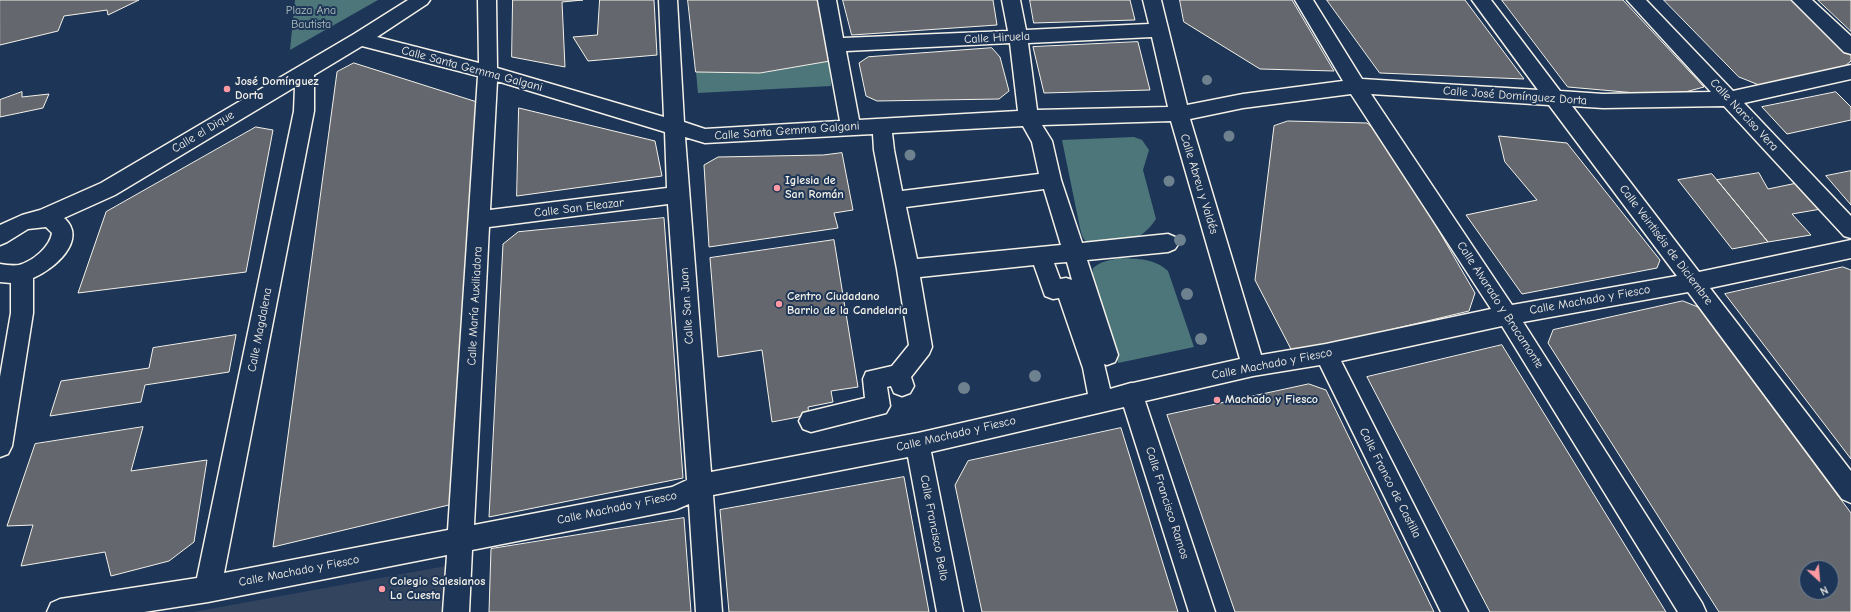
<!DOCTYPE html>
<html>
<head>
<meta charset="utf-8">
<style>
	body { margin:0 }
	#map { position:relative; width:1851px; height:612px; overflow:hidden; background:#1d3557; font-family:"Comic Neue",sans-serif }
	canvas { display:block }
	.north { position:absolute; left:1799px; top:560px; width:40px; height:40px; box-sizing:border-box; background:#1d3557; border:1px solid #738091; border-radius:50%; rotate:154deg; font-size:11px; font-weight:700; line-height:16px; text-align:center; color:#f4f1e8 }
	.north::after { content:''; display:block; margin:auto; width:14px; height:18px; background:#ff9aa2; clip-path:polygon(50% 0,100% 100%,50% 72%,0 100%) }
</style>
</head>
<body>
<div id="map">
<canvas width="1851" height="612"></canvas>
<div class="north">N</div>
</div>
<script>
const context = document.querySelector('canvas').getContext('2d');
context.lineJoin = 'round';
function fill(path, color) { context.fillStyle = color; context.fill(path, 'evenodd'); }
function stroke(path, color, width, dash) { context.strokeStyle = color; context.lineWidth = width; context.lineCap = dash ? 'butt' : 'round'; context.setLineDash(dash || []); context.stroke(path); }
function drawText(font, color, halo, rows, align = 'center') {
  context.font = font + ' "Comic Neue",sans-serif'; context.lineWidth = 4; context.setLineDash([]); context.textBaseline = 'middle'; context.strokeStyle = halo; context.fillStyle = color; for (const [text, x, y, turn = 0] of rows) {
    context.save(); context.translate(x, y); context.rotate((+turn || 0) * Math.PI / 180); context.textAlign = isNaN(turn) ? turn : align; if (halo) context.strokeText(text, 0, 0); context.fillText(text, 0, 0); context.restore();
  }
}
fill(new Path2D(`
	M446,566L442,612H193Z`), '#32445e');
fill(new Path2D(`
	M295,0H378L290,50Z
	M830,61L831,86L698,93L696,72L760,73Z
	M1134,137L1142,140L1149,150L1143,170L1156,219C1138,246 1121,241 1091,244C1083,241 1082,236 1080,228L1062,140Z
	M1120,258C1138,259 1154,258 1168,271L1194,347L1118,363L1092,279L1093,268C1101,261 1110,260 1120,258Z`), '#4d767b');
const building = new Path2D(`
	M0,0H139L108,15L107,10L64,16L58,31L0,45Z
	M513,0H583L562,2L565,67L512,57Z
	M600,0H654L657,55L588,61L573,37L597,35Z
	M688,0H818L830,61L760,73L696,72Z
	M843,0H993L997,25L852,35Z
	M1030,0H1130L1135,20L1034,23Z
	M1180,0H1292L1334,71L1260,69L1184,22Z
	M1327,0H1465L1524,79L1380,73Z
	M1502,0H1623L1704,87L1670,96L1568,87Z
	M1664,0H1793L1851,54V61L1845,66L1759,85L1739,77Z
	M1818,0H1851V31Z
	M1138,42L1150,90L1044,93L1033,47Z
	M992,48L1000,57L1009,91L999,99L877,101L866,96L859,63L868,57Z
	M354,63L477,102L453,504L273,547L337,72Z
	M22,92V97L49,94L43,108L0,117V100Z
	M1836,92L1851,107V120L1787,134L1762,107Z
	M519,108L655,141L662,176L517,196Z
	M1288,121L1367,123L1385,138L1475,293L1469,311L1293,353L1255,280L1274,126Z
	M256,127L273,130L246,272L78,293L106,212Z
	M1499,136L1567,143L1660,260L1657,268L1522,294L1466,215L1537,200L1505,162Z
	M842,153L853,210L834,213L838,228L709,247L704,165L718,157L823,155Z
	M1851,171V205L1826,176Z
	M1759,173L1768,189L1797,183L1821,209L1792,214L1811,235L1768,242L1717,180Z
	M1712,174L1717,180L1768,242L1732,249L1678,180Z
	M664,218L683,478L489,517L503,244L518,232Z
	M834,240L858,387L831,391L833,402L808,407L809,415L772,422L762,350L718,357L710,258Z
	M1843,267L1851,270V459L1725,294Z
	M1683,301L1698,307L1851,513V612H1719L1548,343L1553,330ZM1807,568H1831V592H1807Z
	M236,335L229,372L145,385L141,402L50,416L61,381L149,368L153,348Z
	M1502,345L1666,612H1490L1367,377Z
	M1309,384L1326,390L1434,612H1235L1167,415Z
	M143,427L131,471L207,460L194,542L169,561L111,576L105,552L21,566L33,525L7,526L35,444Z
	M1121,428L1178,612H982L955,485L968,461Z
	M904,477L929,612H729L720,510Z
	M684,518L691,612H489L491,549Z`);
fill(building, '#64686e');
stroke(building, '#f4f1e8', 1);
const street = new Path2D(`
	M408,0H430L427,4L377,37L479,63L478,0H496L497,68L664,117L659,0H677L684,122L705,129L840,121L818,0H836L843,38L1008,31L1002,0H1020L1026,30L1149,24L1143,0H1161L1187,105L1243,94L1343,81L1295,0H1313L1362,79L1538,90L1472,0H1491L1560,91L1603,94L1711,92L1627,0H1646L1733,91L1851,65V79L1744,103L1851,216V238L1844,236L1724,106L1603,108L1572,106L1699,272L1851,240V258L1710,288L1851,471V503L1842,499L1688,292L1523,322L1702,603L1706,612H1678L1502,326L1341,361L1468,612H1441L1320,365L1253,376L1145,401L1215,612H1189L1124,407L931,452L963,612H937L908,457L713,495L722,612H696L689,504L675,510L472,550L469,612H443L447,555L208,602L144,612H47L51,603L60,599L197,578L294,111L295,87L115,195L64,218C89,240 53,270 33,278V313L12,446L8,454L0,457V377L11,313V283L0,282V264C6,265 13,266 19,265C33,261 50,247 52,233L46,227L28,229L7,242L0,245V225L22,215L40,210L101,183L354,34ZM1152,37L1168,107L1037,110L1028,43ZM1010,43L1018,111L859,120L846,51ZM362,46L478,76L448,530L224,573L314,111V75ZM497,81L665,132L667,188L490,210ZM1351,94L1491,309L1326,344L1261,355L1190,119L1243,108ZM1371,94L1549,105L1677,276L1512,305ZM1171,121L1240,359L1133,383H1131L1110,389L1104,364L1107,365L1115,362L1118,355L1087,260L1168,252L1175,249L1179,243L1175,237L1168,234L1082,243L1061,180L1052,141L1042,125ZM1023,126L1032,142L1039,174L902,191L894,150L892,133ZM873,134L874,150L897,269L909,345L892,366L866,372L863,379L865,398L803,413L799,421L803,429L811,432L886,413L890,406L887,387L891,386L894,393L902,396L910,393L914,386L911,377L929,354L932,347L920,277L1034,265L1045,296L1053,299L1059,298L1083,368L1088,394L918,433L711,472L685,137L705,143ZM1044,189L1061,245L917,259L906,207ZM668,204L687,480L672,487L474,525L489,227ZM1067,262L1072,280L1066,278L1060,279L1054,263Z
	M1792,0H1812L1851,36V54L1844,52Z`);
stroke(street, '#f4f1e8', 3);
fill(street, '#1d3557');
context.fillStyle = '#6e818f';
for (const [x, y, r] of [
	[1207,80,5],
	[1229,136,5.5],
	[910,155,5.5],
	[1169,181,5.5],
	[1180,240,6],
	[1187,294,6],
	[1201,339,6],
	[1035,376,6],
	[964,388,6]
]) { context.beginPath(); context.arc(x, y, r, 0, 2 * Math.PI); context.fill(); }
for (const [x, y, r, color] of [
	[227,89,4,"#ff9aa2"],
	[777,188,4,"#ff9aa2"],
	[779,304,4,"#ff9aa2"],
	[1217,400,4,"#ff9aa2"],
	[382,589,4,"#ff9aa2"]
]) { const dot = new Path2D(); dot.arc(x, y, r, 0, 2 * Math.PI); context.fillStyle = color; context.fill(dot); stroke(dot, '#1d3557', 1.5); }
drawText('12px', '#b1c0bc', '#1d3557', [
	["Plaza Ana",311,11],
	["Bautista",311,25]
]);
drawText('12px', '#f4f1e8', '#1d3557', [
	["Calle Hiruela",997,38,-3],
	["Calle Santa Gemma Galgani",472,69,15],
	["Calle José Domínguez Dorta",1515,96,4],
	["Calle Narciso Vera",1744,115,47],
	["Calle Santa Gemma Galgani",787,131,-4],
	["Calle el Dique",203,132,-31],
	["Calle Abreu y Valdés",1199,184,73],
	["Calle San Eleazar",579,208,-7],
	["Calle Veintiséis de Diciembre",1666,245,53],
	["Calle Machado y Fiesco",1590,300,-10],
	["Calle Alvarado y Bracamonte",1500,305,57],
	["Calle María Auxiliadora",475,306,-87],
	["Calle San Juan",687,306,-94],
	["Calle Magdalena",260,330,-79],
	["Calle Machado y Fiesco",1272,364,-11],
	["Calle Machado y Fiesco",956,434,-13],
	["Calle Franco de Castilla",1390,483,63],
	["Calle Francisco Ramos",1167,503,72],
	["Calle Machado y Fiesco",617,508,-12],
	["Calle Francisco Bello",934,528,79],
	["Calle Machado y Fiesco",299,571,-11]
]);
drawText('bold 12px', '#f4f1e8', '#1d3557', [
	["José Domínguez",235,82],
	["Dorta",235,96],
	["Iglesia de",785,181],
	["San Román",785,195],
	["Centro Ciudadano",787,297],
	["Barrio de la Candelaria",787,311],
	["Machado y Fiesco",1225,400],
	["Colegio Salesianos",390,582],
	["La Cuesta",390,596]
], 'left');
</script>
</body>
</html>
